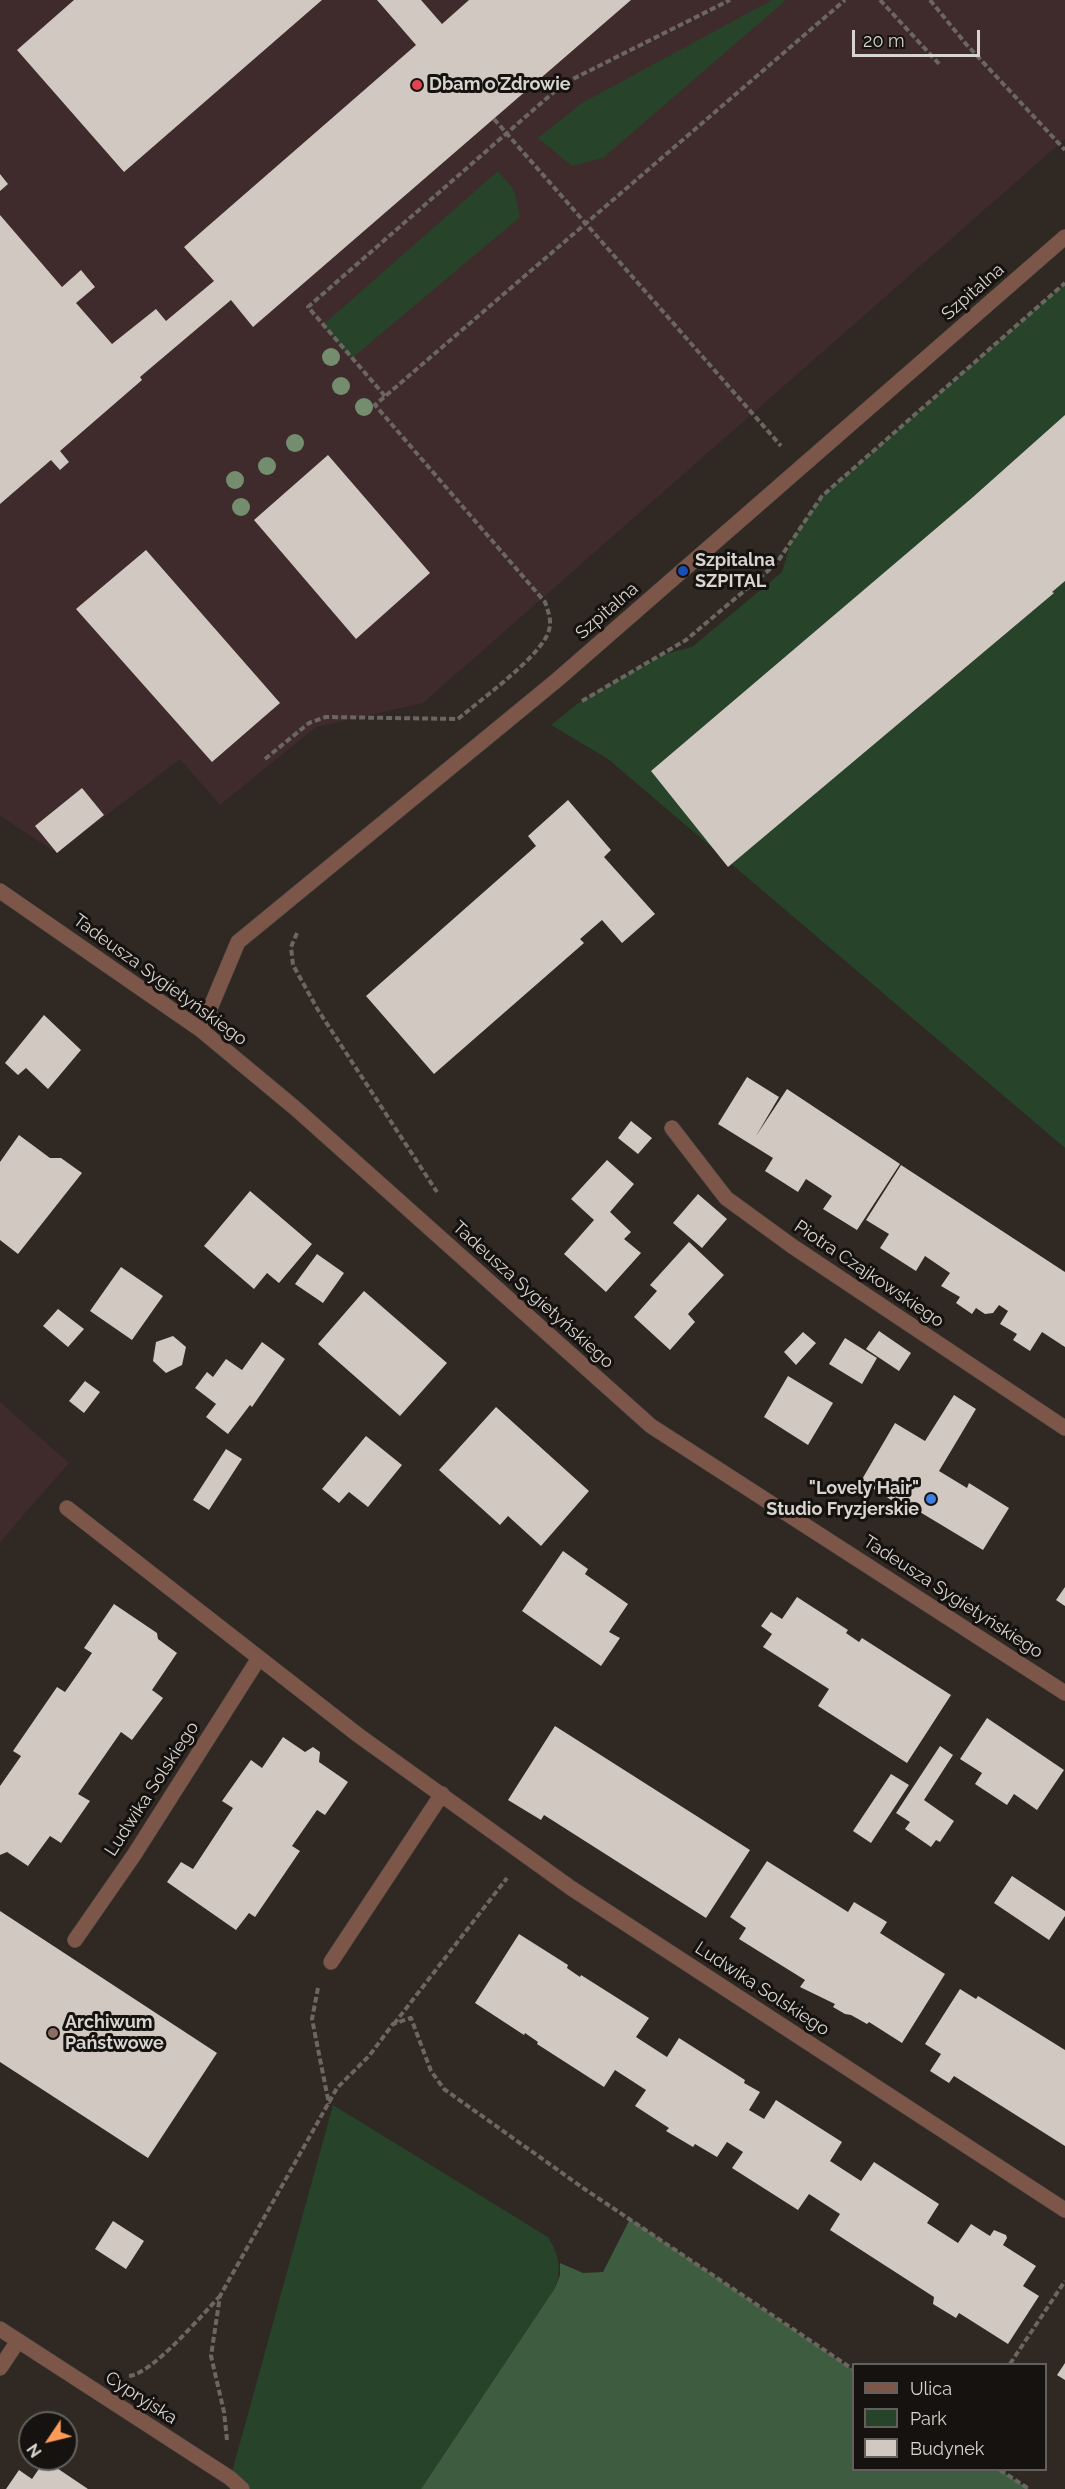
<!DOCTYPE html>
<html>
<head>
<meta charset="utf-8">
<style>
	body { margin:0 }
	#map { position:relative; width:1065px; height:2489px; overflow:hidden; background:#2f2823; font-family:Raleway,sans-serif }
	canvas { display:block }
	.legend { position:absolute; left:852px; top:2363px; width:195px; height:108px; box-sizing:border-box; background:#15120f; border:2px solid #63605c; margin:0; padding:8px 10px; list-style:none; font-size:18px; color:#d8d4d0 }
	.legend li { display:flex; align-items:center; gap:12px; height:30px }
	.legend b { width:30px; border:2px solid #63605c }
	.north { position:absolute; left:18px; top:2411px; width:60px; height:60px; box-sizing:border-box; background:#15120f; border:2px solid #63605c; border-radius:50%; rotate:235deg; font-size:16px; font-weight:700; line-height:24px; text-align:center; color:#d8d4d0 }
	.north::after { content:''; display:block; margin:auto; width:21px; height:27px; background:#fe9c57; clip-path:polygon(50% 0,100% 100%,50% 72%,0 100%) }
	.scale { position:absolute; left:852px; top:30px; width:128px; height:27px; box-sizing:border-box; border:3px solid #d8d4d0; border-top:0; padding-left:8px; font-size:18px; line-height:21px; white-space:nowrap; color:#d8d4d0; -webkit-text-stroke:4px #15120f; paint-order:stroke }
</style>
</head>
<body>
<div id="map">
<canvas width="1065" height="2489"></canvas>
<ul class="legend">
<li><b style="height:8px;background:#7b5649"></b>Ulica</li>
<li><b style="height:16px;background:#274329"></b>Park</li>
<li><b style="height:16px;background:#d1c8c1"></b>Budynek</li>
</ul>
<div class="north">N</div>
<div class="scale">20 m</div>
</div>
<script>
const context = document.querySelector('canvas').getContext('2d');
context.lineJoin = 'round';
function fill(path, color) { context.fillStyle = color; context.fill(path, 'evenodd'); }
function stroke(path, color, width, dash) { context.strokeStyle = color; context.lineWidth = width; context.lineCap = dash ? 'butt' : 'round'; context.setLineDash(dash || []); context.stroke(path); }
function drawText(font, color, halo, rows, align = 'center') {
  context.font = font + ' Raleway,sans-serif'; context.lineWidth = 6; context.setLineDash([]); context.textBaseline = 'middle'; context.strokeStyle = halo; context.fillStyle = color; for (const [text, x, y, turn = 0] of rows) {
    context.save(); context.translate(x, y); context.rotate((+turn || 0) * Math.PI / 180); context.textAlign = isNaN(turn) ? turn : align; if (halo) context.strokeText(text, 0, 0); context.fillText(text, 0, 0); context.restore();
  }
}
fill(new Path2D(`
	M0,0H1065V139L423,703L316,727L220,805L180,759L57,853L0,816Z
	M0,1402L69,1463L0,1542Z`), '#3f2b2b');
fill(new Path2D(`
	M772,0H786L603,158L572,166L538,138L582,103Z
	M498,171L514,190L520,217L351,359L323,325Z
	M1065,283V1148L608,759L551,725L577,704L603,688L665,654L692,647L782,572L792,538L822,496Z
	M333,2105L548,2237C559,2255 562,2268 555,2288L421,2489H242L230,2479Z`), '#274329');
fill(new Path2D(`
	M630,2219L853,2370L854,2470H1000L1029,2489H421L555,2288L560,2275V2263L583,2273L603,2272Z`), '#3e5d40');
fill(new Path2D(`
	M74,0H322L124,172L17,50Z
	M377,0H421L442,24L469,0H631L253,327L231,300L140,377L142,380L60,451L69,462L60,470L51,460L0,504V215L62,287L81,270L95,287L76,303L112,344L156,309L166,321L214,281L184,247L416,45Z
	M0,174L8,184L0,191Z
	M1065,415V581L1052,592L1054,593L728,867L651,771L973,497Z
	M328,455L430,573L356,639L254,520Z
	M146,550L280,703L212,762L76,609Z
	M82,788L104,815L57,853L35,826Z
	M568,800L611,850L604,857L655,914L622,943L602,920L580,939L584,943L434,1074L366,996L536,846L528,836Z
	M44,1015L81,1050L48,1089L26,1068L18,1075L5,1063Z
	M747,1077L779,1097L756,1136L787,1089L900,1164L857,1230L823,1209L832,1196L806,1179L798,1192L765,1171L773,1158L718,1124Z
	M631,1121L652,1138L638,1154L618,1138Z
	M19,1135L50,1158H61L82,1173L18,1254L0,1240V1162Z
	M607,1160L634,1184L610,1212L631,1232L624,1239L641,1253L606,1292L564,1254L594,1220L571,1199Z
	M901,1165L1065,1272V1347L1042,1332L1030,1351L1013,1340L1017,1334L1000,1324L1008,1311L999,1305L993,1313L985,1314L976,1308L972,1314L956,1303L960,1297L941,1286L950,1273L925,1256L916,1271L880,1248L889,1234L866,1220Z
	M250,1191L312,1244L279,1283L267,1273L254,1289L204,1246Z
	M698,1194L727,1219L702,1248L673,1223Z
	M689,1242L724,1275L688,1314L695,1322L670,1350L634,1317L657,1291L650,1285Z
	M317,1254L344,1273L323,1303L295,1284Z
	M121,1267L163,1296L132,1340L90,1311Z
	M364,1291L447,1363L400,1416L318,1344Z
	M58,1309L84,1329L68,1347L43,1326Z
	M879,1331L911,1353L899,1371L866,1349Z
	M803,1332L816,1343L796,1365L784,1352Z
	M173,1336L186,1347L182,1365L166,1373L153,1361L156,1342Z
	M845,1338L877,1358L862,1384L829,1364Z
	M262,1342L285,1359L252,1407L250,1405L228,1434L206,1417L216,1404L195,1388L207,1372L213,1377L226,1359L242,1370Z
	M788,1376L833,1403L808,1445L764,1417Z
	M85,1381L100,1392L84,1413L69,1401Z
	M954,1395L976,1409L939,1471L967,1488L969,1483L1009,1508L983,1550L895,1497L893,1501L861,1481L895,1423L925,1441Z
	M496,1407L589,1491L541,1546L508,1516L500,1525L439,1470Z
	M366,1436L402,1465L368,1507L349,1492L339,1503L322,1489Z
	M226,1449L242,1459L209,1510L193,1500Z
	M563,1551L588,1569L585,1574L628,1604L609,1632L620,1638L601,1666L522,1611Z
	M1065,1587V1606L1056,1600Z
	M797,1597L848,1630L846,1633L859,1642L862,1638L951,1695L907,1763L818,1706L829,1689L763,1647L772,1634L761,1626L771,1612L782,1619Z
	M114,1604L157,1633L158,1639L177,1653L152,1690L163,1698L132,1740L121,1732L78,1794L90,1801L61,1843L50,1836L28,1866L7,1852L0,1855V1786L21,1756L13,1751L57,1687L65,1692L79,1672L92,1653L84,1648Z
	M987,1718L1064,1770L1037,1810L1014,1794L1007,1805L975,1784L982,1773L960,1759Z
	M555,1726L750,1850L706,1918L544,1815L541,1820L508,1800Z
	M283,1737L305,1752L313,1747L320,1752L319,1762L348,1782L325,1815L317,1810L292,1846L300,1851L255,1917L249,1913L236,1930L167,1882L181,1862L193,1869L233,1808L222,1801L251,1760L262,1768Z
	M940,1746L953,1755L924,1800L954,1821L940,1842L936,1840L931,1847L905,1829L910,1822L896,1813Z
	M891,1774L909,1785L871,1843L853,1831Z
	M767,1861L848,1912L854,1902L887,1922L880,1933L945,1974L902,2043L869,2022L867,2024L851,2015L845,2014L833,2007L835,2004L800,1987L805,1980L739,1939L746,1928L730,1917Z
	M1012,1876L1065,1911V1916L1049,1940L994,1903Z
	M0,1911L217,2053L148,2158L0,2062Z
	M519,1934L568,1965L567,1968L580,1977L581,1975L649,2018L636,2037L667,2057L679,2038L745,2080L744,2083L760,2092L749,2110L764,2119L776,2100L842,2142L830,2161L861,2181L874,2162L939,2204L927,2223L958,2243L971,2224L990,2236L994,2230L1006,2235L1007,2238L1003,2245L1036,2266L1023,2286L1039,2296L1008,2344L959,2313L956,2318L933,2304L934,2297L830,2230L840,2214L809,2194L798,2210L732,2168L743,2152L727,2142L717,2157L695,2144L693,2147L666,2131L669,2128L635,2106L646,2090L615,2070L604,2087L537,2044L538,2042L525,2033L524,2035L475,2003Z
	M960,1989L976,1999L978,1996L1065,2050V2146L954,2076L949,2083L930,2071L941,2054L925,2044Z
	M113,2221L144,2241L126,2269L95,2249Z
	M1065,2363V2380L1057,2375Z
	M45,2460L88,2489H6L19,2470L32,2479Z`), '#d1c8c1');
const service = new Path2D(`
	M331,1962L442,1794`);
const minor = new Path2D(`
	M0,891L201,1030L295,1108L651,1426L1065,1693
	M201,1030L238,942L557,680L1065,237
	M672,1128L726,1198L792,1246L1065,1428
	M67,1508L358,1735L571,1888L1065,2210
	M75,1940L134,1855L259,1658
	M0,2329L230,2478L242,2489
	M0,2368L18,2341`);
stroke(service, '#4a443f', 16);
stroke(minor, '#4a443f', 16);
stroke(new Path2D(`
	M880,0L941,66
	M930,0L966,44L1065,150
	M494,119L781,446
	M385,396L308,307L563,84L730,0
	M582,701L686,640L776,564L822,496L1065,283
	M265,759L309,723L326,717L458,719C480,700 543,655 549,630C552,620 548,611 545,602L375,405L845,0
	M297,933L291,947L293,965L318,1010L437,1192
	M318,1988L312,2019L329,2104
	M394,2024L507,1878
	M1010,2364L1065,2281
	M129,2376C152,2374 202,2315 219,2297
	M227,2440L224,2412L211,2356L220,2296L337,2088L369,2056L393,2024L411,2018L431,2071L444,2089L586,2190L854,2370
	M1000,2470L1029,2489`), '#6c6661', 4, [6, 3]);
stroke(service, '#7b5649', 15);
stroke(minor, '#7b5649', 15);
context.fillStyle = '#738d6e';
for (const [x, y] of [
	[331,357],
	[341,386],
	[364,407],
	[295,443],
	[267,466],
	[235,480],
	[241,507]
]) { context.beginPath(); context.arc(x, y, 9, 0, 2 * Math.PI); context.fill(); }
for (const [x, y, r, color] of [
	[417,85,6,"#e0444e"],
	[683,571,6,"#1a4fb4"],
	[931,1499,6,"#3f7fe0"],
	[53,2033,6,"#8d6e63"]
]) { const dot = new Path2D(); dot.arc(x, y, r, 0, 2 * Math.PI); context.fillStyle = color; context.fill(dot); stroke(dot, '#15120f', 2); }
drawText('bold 18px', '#d8d4d0', '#15120f', [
	["Dbam o Zdrowie",429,85],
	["Szpitalna",695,561],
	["SZPITAL",695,582],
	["\"Lovely Hair\"",919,1489,"right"],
	["Studio Fryzjerskie",919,1510,"right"],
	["Archiwum",65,2023],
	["Państwowe",65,2044]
], 'left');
drawText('18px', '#d8d4d0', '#15120f', [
	["Szpitalna",973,292,-41],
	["Szpitalna",607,611,-41],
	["Tadeusza Sygietyńskiego",160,980,36],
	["Piotra Czajkowskiego",869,1274,34],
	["Tadeusza Sygietyńskiego",533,1295,42],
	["Tadeusza Sygietyńskiego",953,1597,33],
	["Ludwika Solskiego",152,1789,-57],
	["Ludwika Solskiego",762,1989,33],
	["Cypryjska",141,2398,33]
]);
</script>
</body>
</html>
